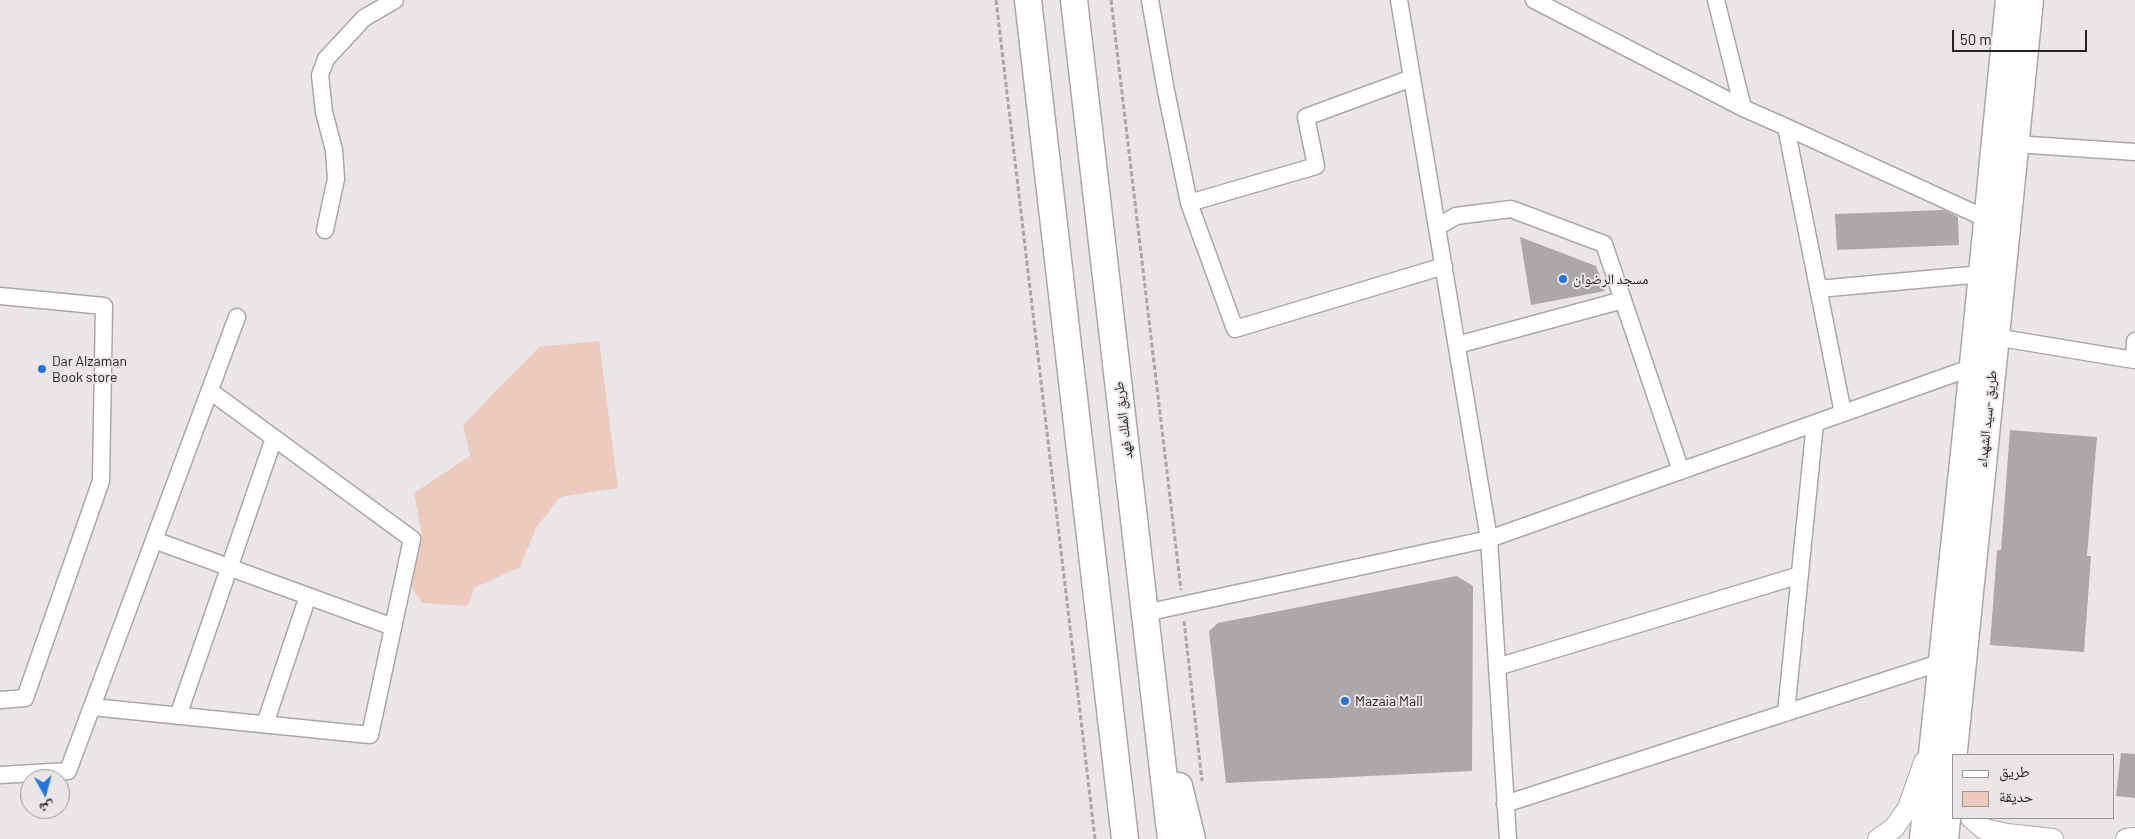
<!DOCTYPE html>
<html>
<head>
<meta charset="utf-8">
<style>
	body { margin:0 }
	#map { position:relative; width:2135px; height:839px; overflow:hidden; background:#eae5e7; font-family:Barlow,"Noto Naskh Arabic",sans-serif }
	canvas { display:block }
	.legend { position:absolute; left:1952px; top:754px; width:162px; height:65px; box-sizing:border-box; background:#eae5e7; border:1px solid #9b9799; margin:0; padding:6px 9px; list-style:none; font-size:15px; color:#242323 }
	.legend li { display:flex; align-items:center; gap:10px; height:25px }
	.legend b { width:25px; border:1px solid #9b9799 }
	.north { position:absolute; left:20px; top:769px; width:50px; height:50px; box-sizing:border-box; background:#eae5e7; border:1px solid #9b9799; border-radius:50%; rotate:173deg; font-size:14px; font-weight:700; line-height:20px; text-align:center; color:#242323 }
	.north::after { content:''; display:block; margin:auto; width:18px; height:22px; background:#2274df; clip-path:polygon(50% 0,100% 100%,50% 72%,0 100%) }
	.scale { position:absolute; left:1952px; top:30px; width:135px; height:22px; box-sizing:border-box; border:2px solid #242323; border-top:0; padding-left:6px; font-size:15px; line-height:18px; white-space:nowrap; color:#242323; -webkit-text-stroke:4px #eae5e7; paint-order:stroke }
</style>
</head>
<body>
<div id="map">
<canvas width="2135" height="839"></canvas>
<ul class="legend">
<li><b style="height:6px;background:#fff"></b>طريق</li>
<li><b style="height:14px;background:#edcabe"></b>حديقة</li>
</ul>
<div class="north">ش</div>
<div class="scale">50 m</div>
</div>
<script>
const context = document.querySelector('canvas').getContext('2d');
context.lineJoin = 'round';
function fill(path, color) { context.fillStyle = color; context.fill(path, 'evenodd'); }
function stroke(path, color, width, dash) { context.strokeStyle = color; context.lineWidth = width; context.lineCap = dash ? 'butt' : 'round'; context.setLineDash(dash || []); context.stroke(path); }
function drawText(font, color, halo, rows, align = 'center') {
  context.font = font + ' Barlow,"Noto Naskh Arabic",sans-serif'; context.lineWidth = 4; context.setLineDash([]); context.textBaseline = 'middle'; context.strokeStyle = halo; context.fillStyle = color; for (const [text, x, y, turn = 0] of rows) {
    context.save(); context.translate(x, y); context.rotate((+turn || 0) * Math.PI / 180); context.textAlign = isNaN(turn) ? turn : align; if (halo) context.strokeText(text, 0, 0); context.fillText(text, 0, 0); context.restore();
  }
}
fill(new Path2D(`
	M599,341L618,488L560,497L536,528L520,567L474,588L468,606L422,603L411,586L422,536L414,493L470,456L463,425L539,347Z`), '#edcabe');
fill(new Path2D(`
	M1944,210L1958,217L1959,245L1837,250L1835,214Z
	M1520,237L1596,266L1605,291L1531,305Z
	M2010,430L2097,437L2087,556H2091L2084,652L1990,645L1997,550H2001Z
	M1457,576L1473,586L1472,771L1226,783L1209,631L1218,623Z
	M2121,753L2135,754V798L2116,796Z`), '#aba7aa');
const minor = new Path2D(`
	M1150,0L1166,91L1189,203L1235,329L1444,266
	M1399,0L1489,539L1508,839
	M1534,0L1743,108L1786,127L1843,413
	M1716,0L1743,108
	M1786,127L1987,219
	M2015,144L2135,152
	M1189,203L1316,166L1306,117L1412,78
	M1437,227L1456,216L1511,209L1604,244L1681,471
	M325,230L336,179L334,150L324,112L320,75L326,59L364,18L395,0
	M1818,289L1982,274
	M0,296L104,306L101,481L25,698L0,700
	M1995,337L2134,360L2135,341
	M1457,345L1623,300
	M154,540L393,627
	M1145,613L1489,539L1973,367
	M1497,667L1800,575
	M92,707L370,735L412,539L210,391
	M1786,713L1815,423
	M178,716L274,438
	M265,724L308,596
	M0,775L68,771L237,317
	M1505,804L1942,662`);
const tertiary = new Path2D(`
	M1971,818L1984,829L2007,834L2053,839
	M1878,839L1894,828L1908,808L1924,762
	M2126,839L2135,838`);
const primary = new Path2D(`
	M1028,0L1125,839
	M1074,0L1171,839
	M1179,786L1192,839
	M1923,839L1967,425L2009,0
	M1945,839L2030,0`);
stroke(minor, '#aba7a8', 19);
stroke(tertiary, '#aba7a8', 22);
stroke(primary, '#aba7a8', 29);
stroke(new Path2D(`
	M996,0L1095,839
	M1111,0L1181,590
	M1184,621L1202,781`), '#aaa6a8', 3, [5, 2.5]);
stroke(minor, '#fff', 16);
stroke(tertiary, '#fff', 20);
stroke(primary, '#fff', 26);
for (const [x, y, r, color] of [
	[1563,279,5,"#2274df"],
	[42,369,5,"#2274df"],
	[1345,701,5,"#2274df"]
]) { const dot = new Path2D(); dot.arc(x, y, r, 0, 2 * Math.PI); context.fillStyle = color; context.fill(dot); stroke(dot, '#eae5e7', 2); }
drawText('14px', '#242323', '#eae5e7', [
	["مسجد الرضوان",1573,279],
	["Dar Alzaman",52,361],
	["Book store",52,377],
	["Mazaia Mall",1355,701]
], 'left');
drawText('14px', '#242323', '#eae5e7', [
	["طريق -سيد الشهداء",1987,419,-84],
	["طريق الملك فهد",1123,420,-97]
]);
</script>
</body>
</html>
